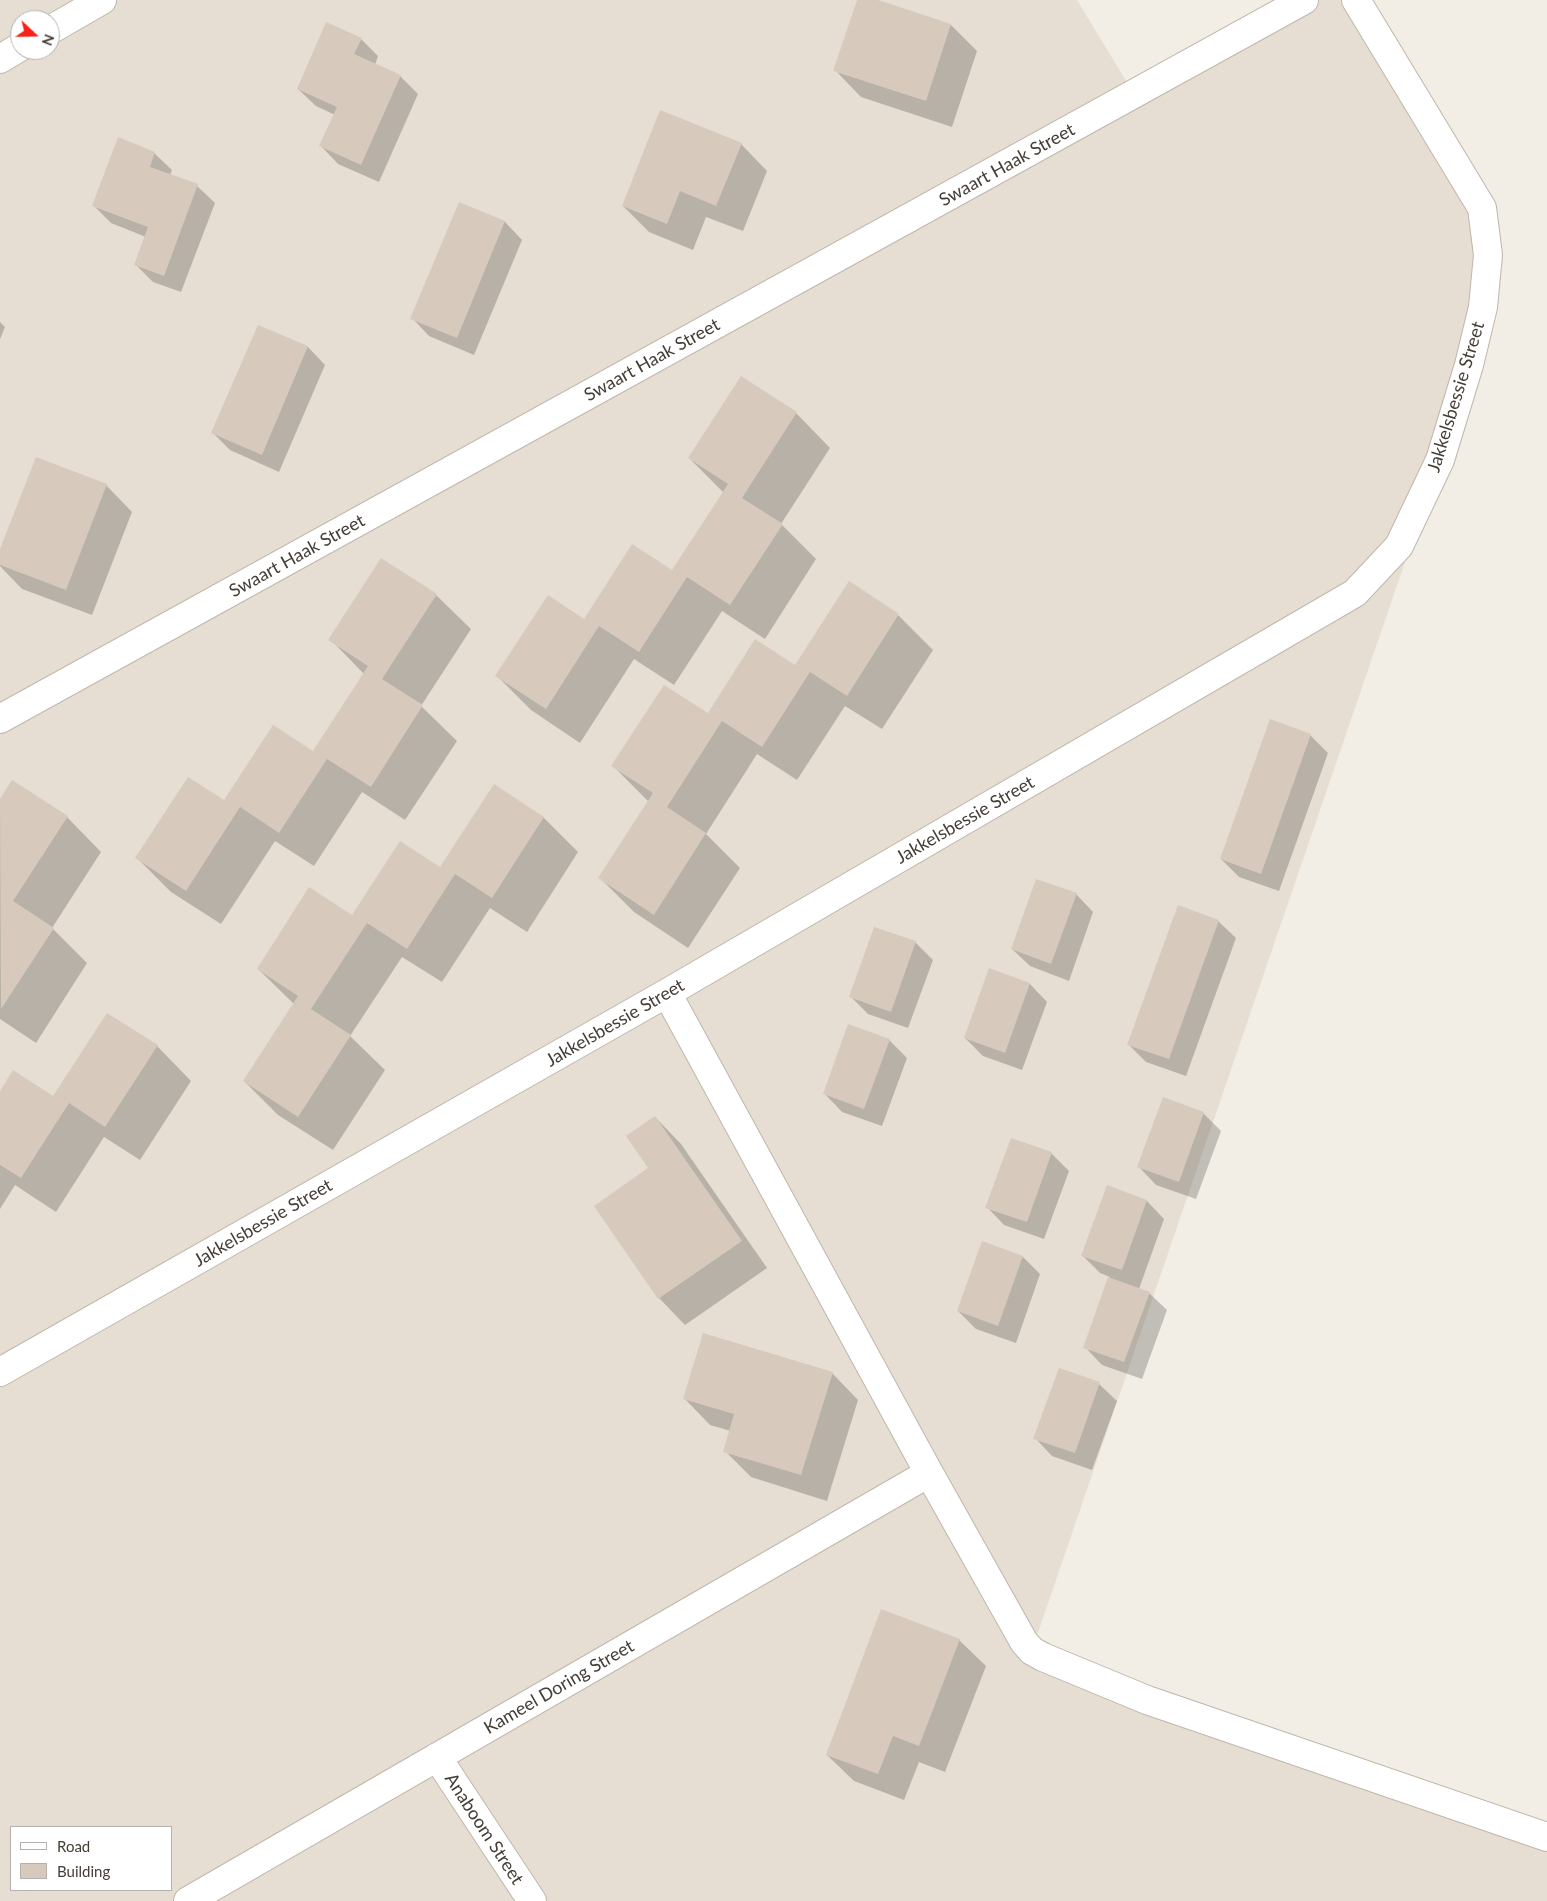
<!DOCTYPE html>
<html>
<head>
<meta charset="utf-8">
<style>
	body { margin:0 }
	#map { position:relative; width:1547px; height:1901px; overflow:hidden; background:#f2ede5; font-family:Lato,sans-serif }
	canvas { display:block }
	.legend { position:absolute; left:10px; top:1826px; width:162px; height:65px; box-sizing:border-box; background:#fff; border:1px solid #b4b1ae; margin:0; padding:6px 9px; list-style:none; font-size:15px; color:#443d35 }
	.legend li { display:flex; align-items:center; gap:10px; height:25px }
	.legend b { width:25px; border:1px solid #b4b1ae }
	.north { position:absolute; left:10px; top:10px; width:50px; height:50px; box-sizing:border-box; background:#fff; border:1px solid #b4b1ae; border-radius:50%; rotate:111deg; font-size:14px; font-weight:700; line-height:20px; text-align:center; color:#443d35 }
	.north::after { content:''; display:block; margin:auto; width:18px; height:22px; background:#f72217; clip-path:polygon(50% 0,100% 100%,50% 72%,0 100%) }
</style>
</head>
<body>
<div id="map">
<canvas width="1547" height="1901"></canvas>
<ul class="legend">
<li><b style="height:6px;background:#fff"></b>Road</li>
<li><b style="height:14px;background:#d7cabd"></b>Building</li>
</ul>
<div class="north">N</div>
</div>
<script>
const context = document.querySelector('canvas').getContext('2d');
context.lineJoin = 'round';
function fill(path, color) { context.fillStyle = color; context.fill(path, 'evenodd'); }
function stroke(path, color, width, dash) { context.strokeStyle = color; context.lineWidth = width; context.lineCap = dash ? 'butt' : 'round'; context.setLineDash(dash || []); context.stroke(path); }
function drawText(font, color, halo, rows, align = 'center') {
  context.font = font + ' Lato,sans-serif'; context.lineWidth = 4; context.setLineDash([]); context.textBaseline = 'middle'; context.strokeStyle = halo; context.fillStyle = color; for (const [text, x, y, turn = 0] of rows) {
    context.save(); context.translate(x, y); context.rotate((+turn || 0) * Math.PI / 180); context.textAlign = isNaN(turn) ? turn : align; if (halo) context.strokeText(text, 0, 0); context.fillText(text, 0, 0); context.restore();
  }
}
fill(new Path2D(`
	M0,0H1077L1134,94L1304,0H1356L1482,208L1488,255L1440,460L1032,1650L1547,1837V1901H0ZM20,20H50V50H20ZM11,1827H171V1890H11Z`), '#e6ded3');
fill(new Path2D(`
	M858,0H874L951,25L977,51L952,127L861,97L835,70Z
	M361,39L378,56L375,65L400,76L418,94L379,182L338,164L321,146L335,115L316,106L298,89Z
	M741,144L767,171L743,231L706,217L693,250L649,232L623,206Z
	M154,153L172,170L170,175L197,186L215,203L181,292L153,282L136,265L146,237L111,223L94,206Z
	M460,203L505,222L522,240L474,355L429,336L412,318Z
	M0,322L5,327L0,339Z
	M259,326L308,347L325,365L279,472L230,450L213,433Z
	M796,413L830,448L781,524L816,559L765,639L722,611L674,685L634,659L580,743L531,710L497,676L584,621L673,572L724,493L689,458Z
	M106,485L132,512L92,615L22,589L0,566V552Z
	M849,583L898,615L933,650L882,729L845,706L797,780L757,754L706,834L740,868L688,948L634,912L600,878L649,802L613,766L795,667Z
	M436,595L471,629L421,706L457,741L405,820L362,792L314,866L275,841L221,924L171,892L137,858L225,802L313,753L364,674L330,639Z
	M1310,735L1328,753L1279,891L1239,877L1221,859Z
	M13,782L67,817L101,852L52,928L87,963L36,1043L0,1019V801Z
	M494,786L544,818L578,852L527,932L490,908L442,982L402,957L350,1036L385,1070L333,1150L278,1115L244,1081L294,1004L258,969L440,869Z
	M1076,894L1093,912L1069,981L1030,966L1012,949Z
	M1218,921L1236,938L1186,1076L1146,1062L1129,1045Z
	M915,942L933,960L908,1028L868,1014L851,997Z
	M1030,984L1047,1002L1022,1070L983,1056L965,1038Z
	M889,1040L907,1058L882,1126L842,1112L825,1094Z
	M157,1046L191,1081L140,1160L104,1137L56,1212L15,1185L0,1209V1094L54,1098Z
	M1203,1113L1221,1131L1196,1199L1156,1185L1139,1167Z
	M655,1117L681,1144L767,1268L685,1325L659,1298L596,1206L649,1168Z
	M1051,1153L1069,1171L1044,1239L1004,1225L987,1207Z
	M1107,1187L1147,1201L1164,1219L1139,1289L1149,1293L1167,1310L1142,1379L1102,1365L1085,1347L1110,1277L1100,1273L1083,1256Z
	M1023,1257L1040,1274L1016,1343L976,1329L958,1311Z
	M832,1373L858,1400L827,1501L751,1477L725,1451L731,1431L710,1425L684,1398Z
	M1099,1384L1117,1401L1092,1470L1052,1456L1035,1438Z
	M959,1640L986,1666L945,1772L919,1762L904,1800L854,1781L827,1755Z`), '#0003');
fill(new Path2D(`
	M857,0H878L951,24L926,101L833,71Z
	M326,22L362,38L354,54L401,75L361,165L319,146L337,107L297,89Z
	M660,110L742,143L716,206L680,191L667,224L622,206Z
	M118,137L155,152L150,167L198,184L164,276L134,265L148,227L92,206Z
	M459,202L505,221L457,338L410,319Z
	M258,325L308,346L262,455L211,433Z
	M741,376L797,412L742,498L783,524L730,605L687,577L639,652L599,626L546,709L495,676L548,595L584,619L632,544L672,570L728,484L688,458Z
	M36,457L107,484L66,590L0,565V549Z
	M381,558L437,594L382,679L423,705L371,787L327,759L279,833L240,807L186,891L135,858L188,777L224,800L273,725L313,751L368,666L328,640Z
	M849,581L899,614L847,696L810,672L762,747L722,721L667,807L706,833L654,915L598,878L653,793L611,766L664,685L708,713L755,639L795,665Z
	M1270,719L1311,734L1261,874L1220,859Z
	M12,780L68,816L13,901L54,928L1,1009L0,799Z
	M494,784L544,817L492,898L455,874L407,949L367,923L311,1009L351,1035L298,1117L243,1081L298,996L257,969L309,887L352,915L400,841L440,867Z
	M1036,879L1077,893L1051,964L1011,949Z
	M1178,905L1219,920L1169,1059L1127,1045Z
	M874,927L916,941L891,1012L849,997Z
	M989,968L1030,983L1005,1053L964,1038Z
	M107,1013L158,1045L105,1127L69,1103L21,1178L0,1165V1091L13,1070L53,1096Z
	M848,1024L890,1039L864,1109L823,1094Z
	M1163,1097L1204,1112L1179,1182L1137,1167Z
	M655,1116L742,1241L658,1299L594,1206L648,1168L626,1136Z
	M1011,1138L1052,1152L1027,1222L985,1208Z
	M1107,1185L1147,1200L1122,1270L1081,1256Z
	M982,1241L1023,1256L998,1326L957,1311Z
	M1108,1277L1150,1292L1124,1362L1083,1348Z
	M703,1333L833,1372L801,1475L723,1452L734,1414L683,1399Z
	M1059,1368L1100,1382L1075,1453L1033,1439Z
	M881,1609L960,1639L919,1746L893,1736L878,1774L826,1755Z`), '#d7cabd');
const street = new Path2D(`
	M50,30L102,0
	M0,59L20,47
	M0,719L1304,0
	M667,993L929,1473L1024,1642L1032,1651L1043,1657L1147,1700L1547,1837
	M0,1372L667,993L1355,593L1399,546L1440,460L1469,365L1483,307L1488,255L1482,208L1356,0
	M437,1757L532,1901
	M188,1901L929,1473`);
stroke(street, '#c0b6ab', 30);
stroke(street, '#fff', 28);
drawText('18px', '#443d35', '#fff', [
	["Swaart Haak Street",1007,165,-29],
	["Swaart Haak Street",652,360,-29],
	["Jakkelsbessie Street",1456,397,-73],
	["Swaart Haak Street",297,556,-29],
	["Jakkelsbessie Street",965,820,-30],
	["Jakkelsbessie Street",615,1023,-30],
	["Jakkelsbessie Street",263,1223,-30],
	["Kameel Doring Street",559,1687,-30],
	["Anaboom Street",484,1829,57]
]);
</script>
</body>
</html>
